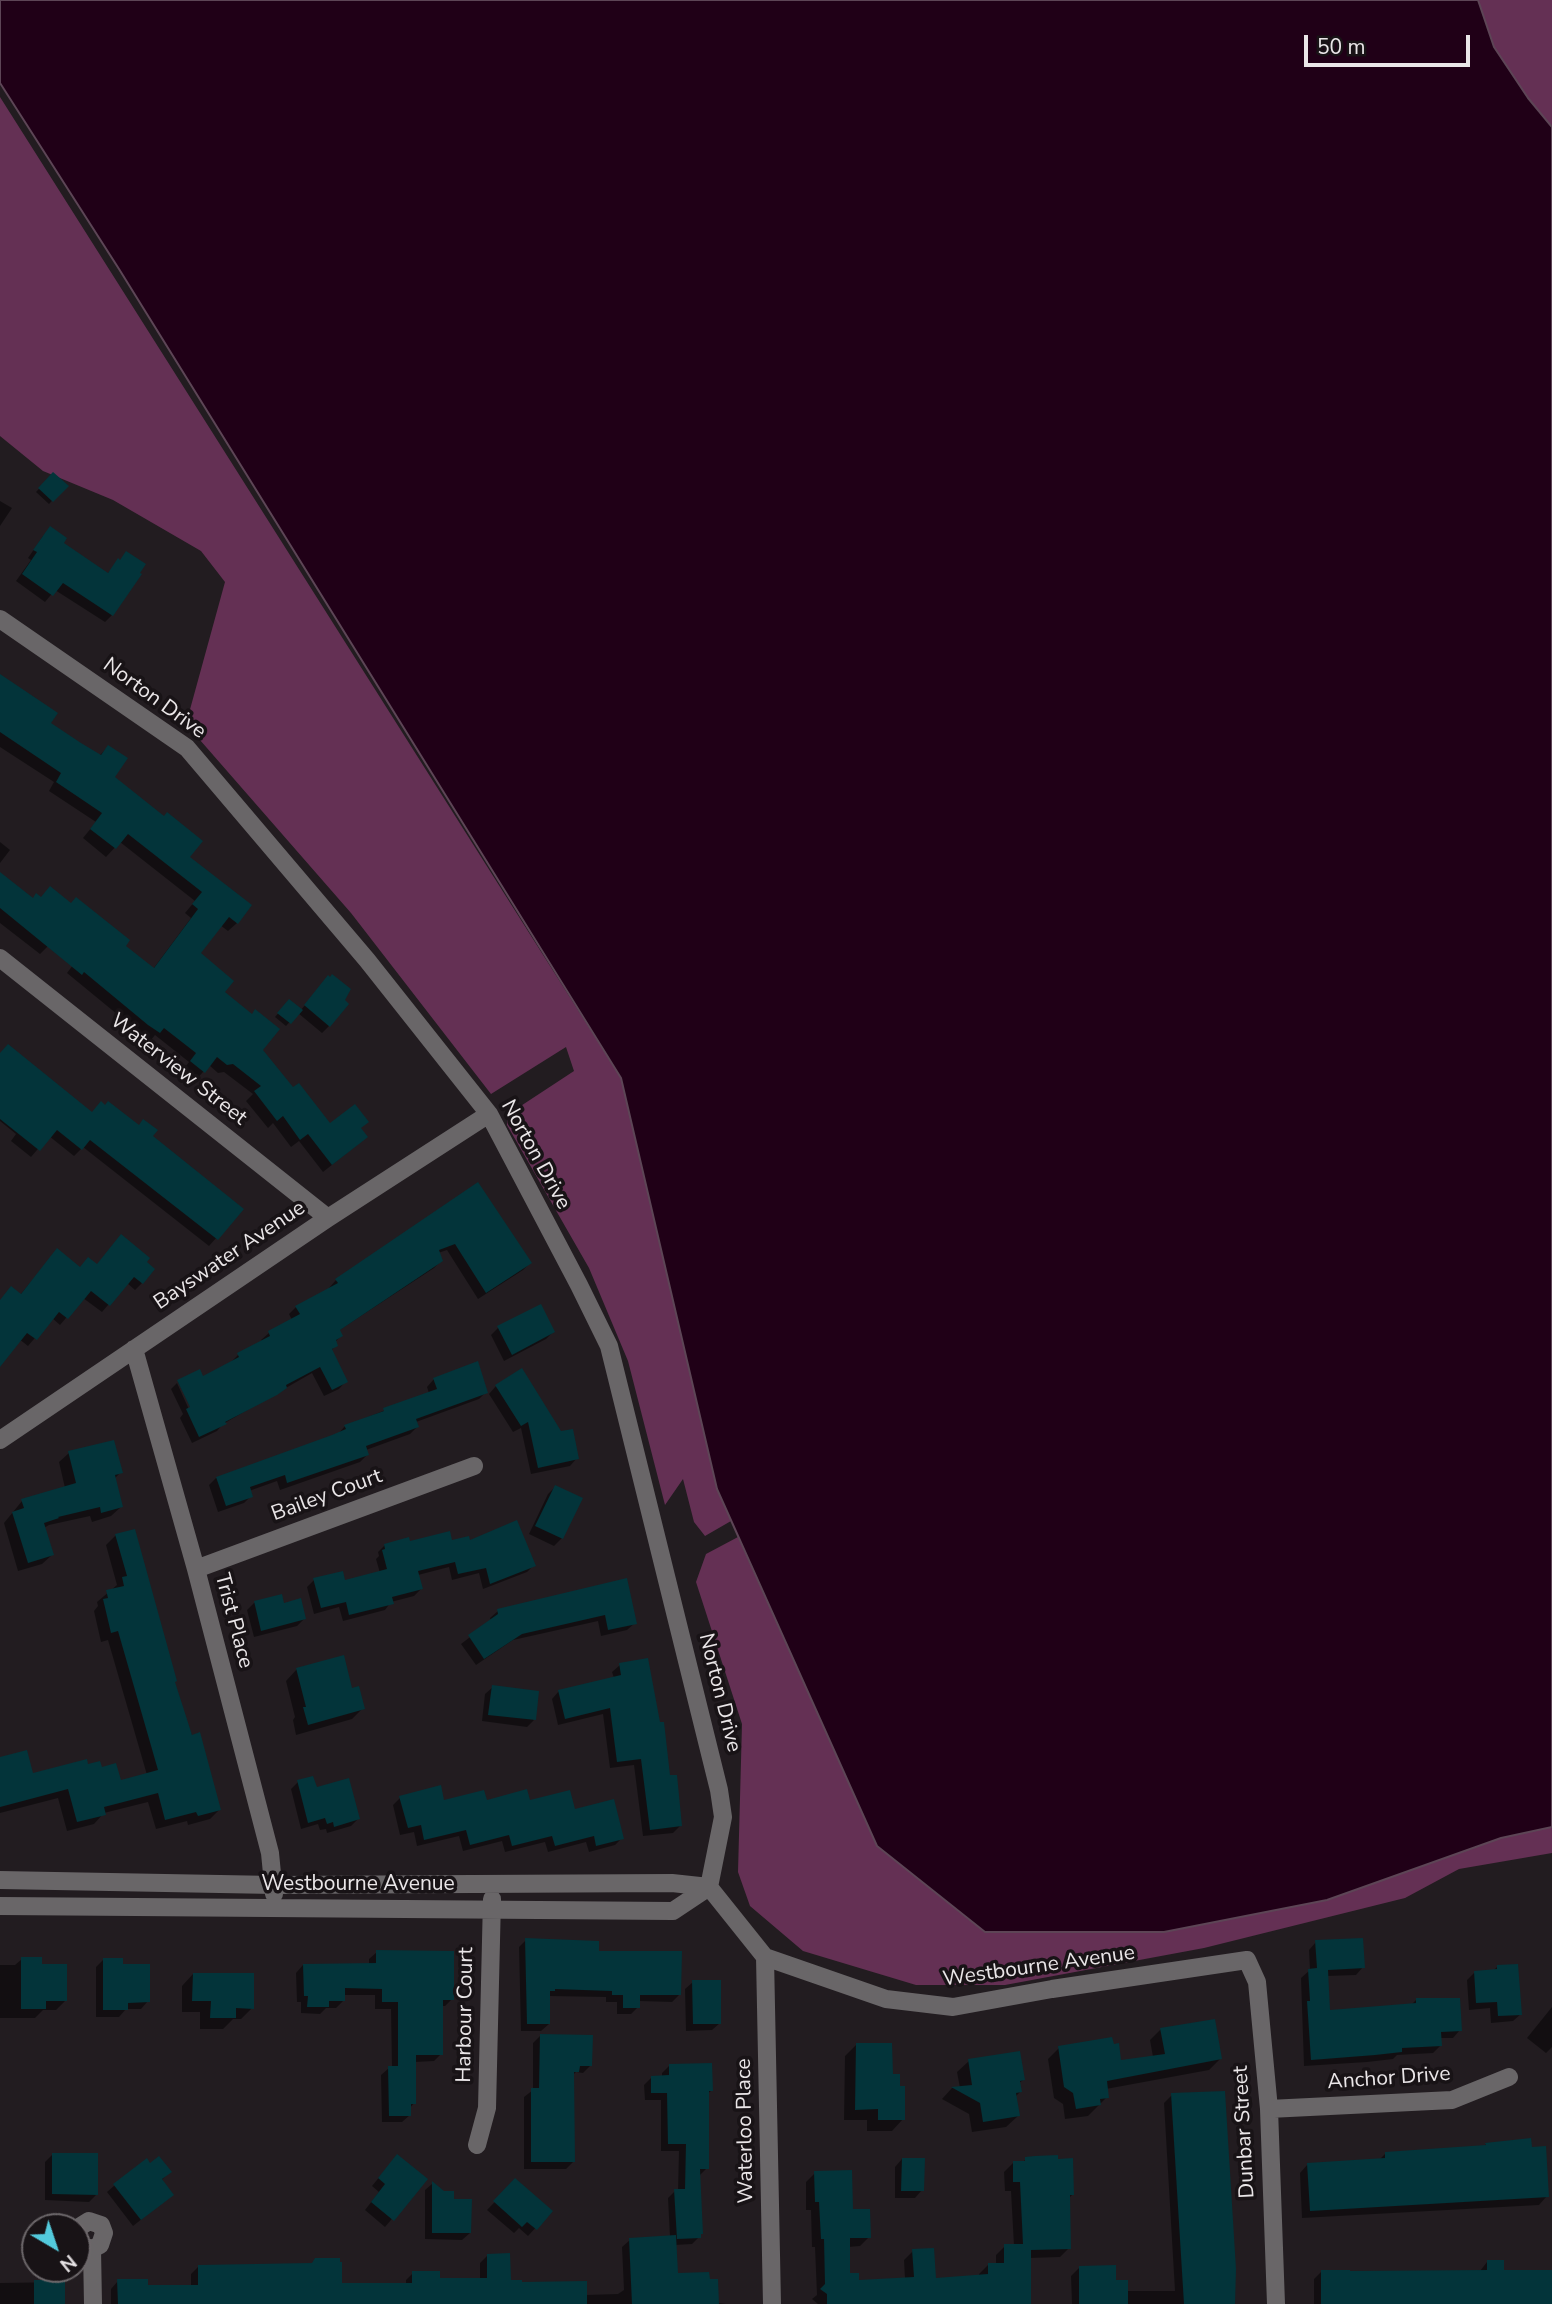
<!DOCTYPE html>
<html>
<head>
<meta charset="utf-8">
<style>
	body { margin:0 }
	#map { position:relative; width:1552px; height:2304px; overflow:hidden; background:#221c20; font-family:"Nunito Sans",sans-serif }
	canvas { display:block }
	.north { position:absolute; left:21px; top:2213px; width:70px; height:70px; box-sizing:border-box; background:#181316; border:2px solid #6c676a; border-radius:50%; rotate:141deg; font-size:19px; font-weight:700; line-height:28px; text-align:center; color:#eae6e8 }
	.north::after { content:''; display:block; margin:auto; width:24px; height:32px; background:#53cadc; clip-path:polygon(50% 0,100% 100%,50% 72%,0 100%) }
	.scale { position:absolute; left:1304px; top:35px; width:166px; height:32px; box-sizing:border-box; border:4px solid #eae6e8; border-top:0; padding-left:9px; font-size:21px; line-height:24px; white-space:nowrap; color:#eae6e8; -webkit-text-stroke:5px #181316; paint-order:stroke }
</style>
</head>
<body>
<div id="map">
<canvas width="1552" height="2304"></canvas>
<div class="north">N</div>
<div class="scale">50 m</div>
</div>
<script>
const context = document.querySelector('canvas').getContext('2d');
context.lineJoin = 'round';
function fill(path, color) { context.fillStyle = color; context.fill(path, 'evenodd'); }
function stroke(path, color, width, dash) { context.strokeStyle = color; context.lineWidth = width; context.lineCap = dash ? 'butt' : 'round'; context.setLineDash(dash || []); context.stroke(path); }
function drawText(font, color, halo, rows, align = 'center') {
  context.font = font + ' "Nunito Sans",sans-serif'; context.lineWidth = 7; context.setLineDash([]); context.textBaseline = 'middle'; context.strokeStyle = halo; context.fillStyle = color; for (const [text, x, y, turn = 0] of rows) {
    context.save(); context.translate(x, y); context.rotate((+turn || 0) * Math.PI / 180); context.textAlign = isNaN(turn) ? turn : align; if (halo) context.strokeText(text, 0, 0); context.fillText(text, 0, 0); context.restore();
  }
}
fill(new Path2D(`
	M1478,0H1552V127L1528,98L1494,47Z
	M0,97L621,1078L731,1521L705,1536L694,1522L683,1479L665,1505L628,1361L589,1268L507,1125V1115L574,1071L566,1047L491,1094L351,913L186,724L225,582L201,551L113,500L43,471L0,436Z
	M738,1537L877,1846L1501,1838L1552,1827V1853L1459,1869L1405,1898L1204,1948L1005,1985H916L803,1951L750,1906L738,1872L742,1724L696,1582L706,1554Z`), '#643054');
const water = new Path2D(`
	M0,0H1478L1494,47L1528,98L1552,127V1827L1501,1838L1327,1900L1164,1932H985L877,1846L717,1489L621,1078L119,269L0,83Z`);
fill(water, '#200017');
stroke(water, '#5d4556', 2);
fill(new Path2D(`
	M53,474L66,486L49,504L36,492Z
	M0,501L12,508L0,526Z
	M43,536L61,543L106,575L127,553L112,615L105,622L55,590L45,602L16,581L31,560L28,558Z
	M0,675L49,723L99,756L108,747L113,778L188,858L237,923L228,931L220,925L198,954L261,1050L292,1090L329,1126L359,1129L357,1145L323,1172L299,1141L291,1147L273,1123L268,1128L246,1101L253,1094L224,1072L218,1073L209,1065L196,1080L183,1070L189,1062L155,1035L151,1040L140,1033L67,973L73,965L49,945L40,954L0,923V875L32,900L124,946L153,969L191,918L185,913L195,901L120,842L106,857L83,838L96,822L49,791L54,782L0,747Z
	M0,842L10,850L0,863Z
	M321,985L329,1026L322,1033L298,1013L286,1026L275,1017L286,1004L301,1010Z
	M0,1055L91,1113L151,1136L242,1209L209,1246L83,1147L74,1156L49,1136L31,1157L11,1141L16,1134L0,1121Z
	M478,1184L530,1263L523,1270L478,1299L447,1250L438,1253L441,1261L434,1268L338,1331L341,1336L335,1342L336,1345L331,1351L346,1381L339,1389L324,1396L312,1373L223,1424L217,1431L192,1443L180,1418L183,1414L171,1389L177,1383L192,1416L196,1414L178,1382L202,1378L231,1362L238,1355L263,1342L261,1340L269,1333L292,1320L289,1314L296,1307L331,1289L329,1288L336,1280Z
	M114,1244L142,1283L135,1290L127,1283L102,1312L83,1298L60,1325L52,1318L28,1346L19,1339L0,1363V1300L20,1295L57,1250L79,1269L96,1266Z
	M498,1328L553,1332L546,1339L504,1361L491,1335Z
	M521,1370L577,1458L570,1466L531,1474L521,1428L513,1432L489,1394L496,1386Z
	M434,1379L486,1392L479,1399L416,1422L417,1427L410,1434L366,1450L367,1455L360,1462L280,1490L277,1481L249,1491L251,1496L244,1503L218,1512L209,1485L216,1478L338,1434L345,1426L429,1393L427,1387Z
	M69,1453L121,1472L114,1479L121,1507L111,1516L92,1522L90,1516L49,1525L44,1528L52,1555L42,1564L18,1571L4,1523L22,1501L65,1488L59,1462Z
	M555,1487L580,1499L562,1538L554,1546L529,1534L548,1494Z
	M116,1535L220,1809L210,1819L188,1825L187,1821L156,1829L148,1802L104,1813L94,1824L67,1831L58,1798L0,1813V1759L32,1776L87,1766L100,1769L119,1782L147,1775L108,1640L101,1642L94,1611L98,1606L97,1602L117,1585L106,1545Z
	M450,1542L534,1565L527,1572L483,1589L479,1573L452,1580L449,1567L418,1575L421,1589L414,1596L391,1602L385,1610L343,1621L339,1607L314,1614L307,1587L314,1580L344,1582L380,1573L376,1559L379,1556L378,1552L385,1545Z
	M625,1581L635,1623L627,1630L601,1636L598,1621L513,1640L476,1665L461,1644L491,1621L490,1618L498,1611Z
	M280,1596L283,1605L304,1619L297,1626L254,1637L247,1610L254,1603Z
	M620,1665L668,1777L681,1825L673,1833L643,1836L634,1765L610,1768L603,1714L558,1725L552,1699L559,1691L614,1678L612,1672Z
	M297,1669L351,1690L363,1708L352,1719L296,1735L293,1720L295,1717L286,1681Z
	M493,1687L534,1720L527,1727L482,1721L485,1694Z
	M298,1782L315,1789L358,1819L351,1826L327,1833L326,1829L320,1830L318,1824L301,1829L291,1789Z
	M400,1798L443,1803H529L622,1838L615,1845L589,1852L586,1842L548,1852L545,1842L505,1852L502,1841L463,1851L459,1836L417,1846L414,1832L400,1835L393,1805Z
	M526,1940L679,1995L672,2002L639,2001L638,2007L631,2014H617V2002H606V1997L548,1996L549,2024L541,2031H521L519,1947Z
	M1316,1942L1363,1967L1356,1975L1327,1976L1329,2012L1411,2005L1416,2000L1460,2030L1453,2038H1439L1440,2046L1433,2053L1397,2055L1393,2059L1367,2062L1304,2066L1301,1978L1310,1970L1309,1950Z
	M377,1952L452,1999L445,2006H441V2054L434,2061L415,2062L414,2103L410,2108V2115L402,2122H382L381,2075L389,2068H392L391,2009H375V1995H343V2001L336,2008H326L320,2014L301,2013V2002H297L296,1973L303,1965H369V1959Z
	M22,1959L40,1966L65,2001L56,2010H43L35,2018H0V1965H15Z
	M103,1960L121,1966L148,2001L141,2009H126L119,2017H96V1967Z
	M1497,1967L1521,2014L1513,2021L1491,2023L1490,2008L1469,2010L1467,1980L1474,1973L1493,1971Z
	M193,1974L252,2008L241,2019H233L223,2029H200V2012H182V1986Z
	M693,1982L720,2023L712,2030L686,2031L685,1989Z
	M1552,2007V2047L1546,2053L1527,2038Z
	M1161,2029L1220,2059L1209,2070L1106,2089L1107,2097L1088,2116L1065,2119L1063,2104L1054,2098L1048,2059L1059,2048L1120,2062L1153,2057L1150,2040Z
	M540,2036L591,2065L583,2073L576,2072L572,2076L573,2162L566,2169H524V2097L533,2090V2043Z
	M856,2045L891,2076L898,2088L903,2119L892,2131H867V2120H844L845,2056Z
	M969,2061L1023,2080L1018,2084L1020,2092L1015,2097L1018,2116L1006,2127L972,2132L969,2114L942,2099L952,2088H960L957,2072Z
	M669,2066L711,2091L707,2094V2168L699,2176V2237L692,2244L675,2245L676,2275L718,2303L726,2304H111V2289L118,2281L146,2286H191V2274L198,2267L340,2285H406V2280L413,2273L438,2280H480V2263L487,2256L509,2282L585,2295L618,2294L624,2290L622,2247L630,2240L670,2237L668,2198L675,2191H678L679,2151H661V2100H645L644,2085L652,2077H662V2073Z
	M1172,2095L1234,2304H1072L1071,2276L1080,2267L1114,2282L1126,2291H1175L1164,2103Z
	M1486,2144L1530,2149L1547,2196L1539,2205L1302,2218L1300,2173L1308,2164L1379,2160L1385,2154L1484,2147Z
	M52,2155L96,2195L89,2202L45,2200V2162Z
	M902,2159L922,2190L915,2198H895V2167Z
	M1026,2159L1073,2194L1068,2199L1069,2248L1060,2257L1029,2258L1030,2304H818L812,2299L817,2295L815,2247H812L811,2210H806V2182L815,2173L851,2211L869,2237L860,2246L848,2247L849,2275L857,2282L905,2279L904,2260L913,2251L934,2279L979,2277V2274L988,2265H996V2255L1005,2246H1014L1011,2191H1005L1004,2172L1013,2163H1022Z
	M390,2164L425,2180L385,2227L365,2210L379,2192L372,2186Z
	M150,2165L169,2172L161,2181L172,2195L133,2226L107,2192L115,2185Z
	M515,2181L551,2211L528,2236L519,2228L514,2233L487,2210Z
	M432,2184L452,2200L470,2233L462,2240L425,2239V2190Z
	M1487,2262L1503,2271L1552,2272V2304H1314V2279L1321,2272L1480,2271Z
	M0,2277V2283L63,2282V2304H0Z`), '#0007');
fill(new Path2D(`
	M53,472L69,486L53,502L38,488Z
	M50,526L67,538L64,543L108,573L118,558L120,560L126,551L146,564L140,573L142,574L113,616L63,583L53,596L22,574L37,552L33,550Z
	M0,674L58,713L51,723L81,743L101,755L108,745L128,758L115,777L164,816L167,812L203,841L190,857L252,905L238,924L229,917L201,953L234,981L225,992L252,1014L255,1009L280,1029L263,1050L293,1087L299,1083L330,1123L355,1104L369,1122L361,1128L368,1137L332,1165L308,1134L300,1140L283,1116L277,1121L254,1091L261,1086L233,1064L227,1065L217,1057L205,1073L190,1061L196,1053L164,1028L160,1033L148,1025L84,972L82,975L0,908V872L33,898L36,893L41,897L50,886L71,903L76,897L130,940L126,946L154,968L198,909L192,904L202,892L128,834L116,849L90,829L102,813L56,782L61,773L0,732Z
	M332,974L351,989L345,1000L349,1004L330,1027L304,1005L328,975L330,977Z
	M289,999L303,1010L291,1024L277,1013Z
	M8,1044L92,1112L101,1101L105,1105L108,1101L139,1125L143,1119L158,1130L153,1136L244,1209L218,1240L90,1140L82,1150L57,1130L40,1151L0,1119V1053Z
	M478,1182L532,1263L486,1293L455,1244L439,1250L443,1261L340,1330L343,1336L336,1340L338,1346L332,1349L348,1382L332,1390L320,1367L286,1385L287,1388L277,1395L225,1422L227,1424L199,1437L186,1409L190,1407L177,1380L200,1369L203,1376L239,1357L237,1353L270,1336L268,1331L300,1314L295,1306L338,1283L335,1279Z
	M121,1234L150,1258L147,1262L155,1269L143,1284L134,1277L110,1306L91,1291L68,1319L59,1312L37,1340L27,1333L0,1367V1300L11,1286L21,1294L57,1248L80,1267L88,1257L97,1264Z
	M541,1304L555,1332L512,1355L497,1326Z
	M478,1361L488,1393L416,1419L419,1427L366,1446L369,1455L287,1483L285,1475L250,1487L253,1497L226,1506L216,1477L332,1435L346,1429L344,1425L384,1411L383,1408L437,1389L433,1378Z
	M522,1368L561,1431L573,1429L579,1459L538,1468L528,1422L521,1426L495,1385Z
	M114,1440L123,1473L115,1475L123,1507L101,1513L100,1507L58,1517L59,1518L44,1523L54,1555L28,1563L12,1512L24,1508L21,1499L76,1483L68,1451Z
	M555,1485L583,1498L563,1539L535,1526Z
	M517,1520L536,1566L490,1584L486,1568L458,1574L455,1562L418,1571L423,1589L392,1597L394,1604L349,1615L346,1602L321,1608L313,1578L343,1571L345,1580L387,1569L382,1550L385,1549L384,1544L409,1537L410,1541L450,1531L452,1540L469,1536L470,1540Z
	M135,1529L177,1681L175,1682L192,1735L200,1732L221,1810L198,1816L196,1812L165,1820L158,1793L104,1807L106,1815L77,1822L68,1789L0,1807V1757L27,1750L33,1773L87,1759L88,1764L100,1761L102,1767L116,1763L121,1780L158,1770L118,1631L111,1633L103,1599L108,1598L106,1590L124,1586L122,1577L127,1576L115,1534Z
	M627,1578L637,1624L608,1630L605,1615L522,1634L484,1659L468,1635L498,1614L497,1609Z
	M282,1594L284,1603L301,1598L306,1619L261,1631L254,1601Z
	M344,1655L352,1688L359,1686L365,1709L308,1725L303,1707H306L296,1668Z
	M648,1658L660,1722H664L670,1775H677L682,1826L650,1830L641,1759L617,1762L610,1708L565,1719L558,1690L621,1675L619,1663Z
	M492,1685L539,1691L536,1720L488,1715Z
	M313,1776L317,1787L349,1778L360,1819L334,1827L333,1822L327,1824L325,1818L308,1823L297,1780Z
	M441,1785L444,1800L484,1790L487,1800L527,1789L530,1800L570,1790L575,1809L614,1799L624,1839L596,1846L594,1836L555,1846L552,1836L512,1846L509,1835L470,1845L466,1830L424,1840L421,1825L408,1828L399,1796Z
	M525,1938L599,1941V1951H682L681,1995H640V2008H623V1995H612V1991L555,1989V1991H550V2024H527Z
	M1363,1938L1365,1968L1328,1970L1330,2010L1416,2003V1998H1460L1462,2031L1441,2032L1442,2046L1402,2048V2052L1375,2055L1311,2060L1307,2001H1310L1308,1969L1317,1968L1315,1940Z
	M376,1950L454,1951V2000H443V2055H416V2104H411V2116H389L388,2066H398V2002H382V1989L345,1988V2001H329V2007H307L308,1996H304L303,1964L376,1963Z
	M21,1957H42V1964H67V2001H46V2009H21Z
	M103,1958H123V1964H150V2002L128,2003V2010H103Z
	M1518,1964L1522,2015L1498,2016L1497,2002L1476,2003L1474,1971L1497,1969V1965Z
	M193,1973H254V2009L236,2008V2018H210L211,2001H192Z
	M692,1980H721V2024H693Z
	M1215,2019L1222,2059L1107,2081L1109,2098L1100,2099L1101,2105L1076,2109L1073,2093L1064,2087L1058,2046L1112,2037L1114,2044L1119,2043L1121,2060L1165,2054L1160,2028Z
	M540,2034L593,2035L592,2066H580L579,2072H574L575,2162H531V2088H539Z
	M856,2043H892L893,2074H900V2086H905V2120H878V2109L855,2110Z
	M1020,2051L1025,2080L1020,2081L1022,2092L1016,2093L1020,2116L983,2122L980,2103L951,2087L972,2085L968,2059Z
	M712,2063L713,2091H709V2169H700L703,2234H701V2238L677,2239L674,2189H685L686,2144H668L667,2093H651V2076L669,2075V2064Z
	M1225,2091L1236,2269L1235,2304H1184L1171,2093Z
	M1531,2138L1532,2147L1546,2146L1549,2197L1310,2211L1307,2163L1385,2158V2152L1486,2145L1485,2143Z
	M52,2153H98V2195L52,2194Z
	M397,2154L428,2179L394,2221L371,2202L385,2184L378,2178Z
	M1058,2155V2159L1073,2158L1074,2195H1070L1071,2249L1031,2250V2304H827V2294L820,2289L825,2284L824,2239H821L819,2202H815L814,2171L852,2170L853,2209H870L871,2238H850V2273H859V2280L914,2277L912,2249L934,2248L936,2278L988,2274V2263H1004V2244H1023L1020,2182H1013V2161H1025V2157L1035,2156Z
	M159,2156L172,2172L162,2179L174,2195L141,2220L113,2184L147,2158L150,2163Z
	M902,2158H925L924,2191H901Z
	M515,2178L553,2211L537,2230L527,2222L522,2227L493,2201Z
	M432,2181L444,2191H454V2199H472L471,2233H432Z
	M676,2235L678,2273L709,2272L710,2279H718L719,2304H632L629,2238Z
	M510,2253L511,2280H522V2282L587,2281V2304H118L117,2279H148V2285H198V2265L312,2263L315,2258H340V2262H342V2283H412V2271H440V2278H487V2254Z
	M1487,2260H1504V2270H1552V2304H1321V2270H1350V2271L1487,2270Z
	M1116,2265V2280H1128V2304H1079V2266Z
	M34,2280H65V2304H34Z`), '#03343a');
stroke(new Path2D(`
	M0,619L187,748L367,960L489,1114L579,1285L609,1346L719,1790L723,1817L709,1887
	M0,958L328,1218
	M134,1349L196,1569L270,1853L274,1894
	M0,1440L328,1218L489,1114
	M196,1569L474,1466
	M0,1880L275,1885L672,1883L709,1887L765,1957L886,1999L953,2007L1052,1989L1247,1960L1257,1982L1269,2109L1276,2304
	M0,1906L673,1911L709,1887
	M765,1957L772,2304
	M1269,2109L1452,2100L1509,2077
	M477,2145L487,2108L492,1899
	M77,2233L81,2226L89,2221L101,2225L104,2233L100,2245L92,2249L83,2246L77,2235
	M92,2249L93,2304`), '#696668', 18);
drawText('21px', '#eae6e8', '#181316', [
	["Norton Drive",154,699,36],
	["Waterview Street",178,1070,38],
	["Norton Drive",535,1155,61],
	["Bayswater Avenue",230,1256,-34],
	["Bailey Court",327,1496,-20],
	["Trist Place",233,1621,75],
	["Norton Drive",719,1693,76],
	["Westbourne Avenue",358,1885],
	["Westbourne Avenue",1039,1967,-8],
	["Harbour Court",466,2015,-89],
	["Anchor Drive",1389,2079,-4],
	["Waterloo Place",746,2131,-91],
	["Dunbar Street",1245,2132,-93]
]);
</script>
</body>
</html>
